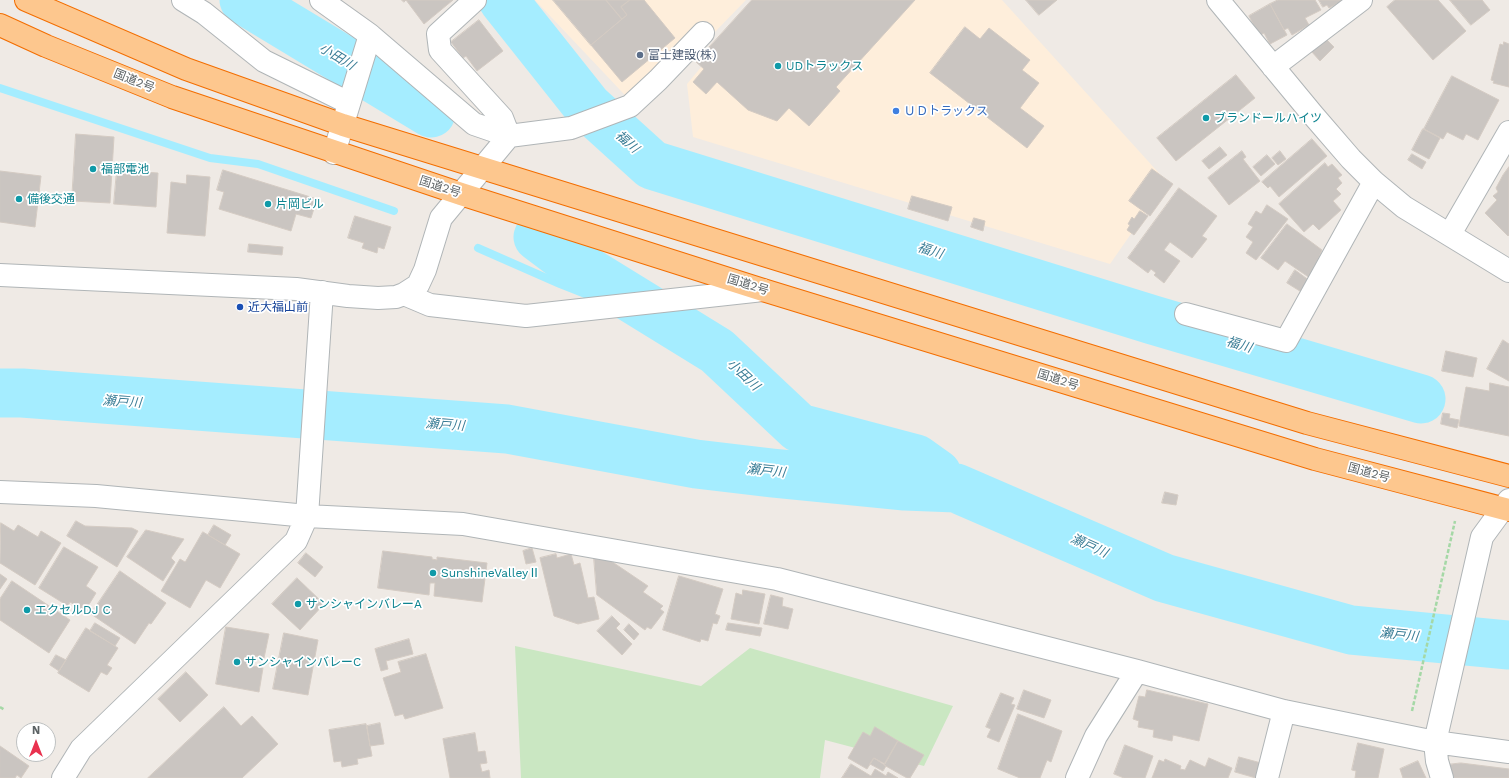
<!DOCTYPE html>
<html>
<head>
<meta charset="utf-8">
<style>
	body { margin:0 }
	#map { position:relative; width:1509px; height:778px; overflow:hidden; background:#efeae5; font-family:"Work Sans",sans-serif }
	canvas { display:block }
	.north { position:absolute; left:16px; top:722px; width:40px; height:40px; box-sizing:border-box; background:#fff; border:1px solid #bec1c1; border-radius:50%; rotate:0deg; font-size:11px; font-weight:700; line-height:16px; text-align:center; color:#5d6365 }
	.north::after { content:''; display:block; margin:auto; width:14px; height:18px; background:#e9314e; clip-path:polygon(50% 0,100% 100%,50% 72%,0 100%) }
</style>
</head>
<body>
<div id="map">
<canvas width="1509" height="778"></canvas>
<div class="north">N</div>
</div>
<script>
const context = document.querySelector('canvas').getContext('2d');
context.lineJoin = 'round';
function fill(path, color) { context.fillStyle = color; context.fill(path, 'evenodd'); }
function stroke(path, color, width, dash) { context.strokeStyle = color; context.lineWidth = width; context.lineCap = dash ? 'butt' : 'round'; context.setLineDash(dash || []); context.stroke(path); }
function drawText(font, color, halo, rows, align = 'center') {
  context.font = font + ' "Work Sans","Noto Sans JP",sans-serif'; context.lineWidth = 3.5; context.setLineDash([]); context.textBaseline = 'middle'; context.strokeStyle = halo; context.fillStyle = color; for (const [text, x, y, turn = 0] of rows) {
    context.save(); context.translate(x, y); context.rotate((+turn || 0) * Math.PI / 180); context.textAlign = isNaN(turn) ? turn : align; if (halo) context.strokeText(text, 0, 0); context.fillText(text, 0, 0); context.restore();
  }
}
fill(new Path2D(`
	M535,0H746L639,110Z
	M757,0H1002L1167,182L1110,264L693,137L687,84Z`), '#feeedb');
fill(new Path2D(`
	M515,646L701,686L750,648L953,706L924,766L825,740L820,778H521Z`), '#cae7c2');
stroke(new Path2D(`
	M0,88L210,158L258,164L394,211
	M478,248L560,284L603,301
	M628,311L698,339`), '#a5edff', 8);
stroke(new Path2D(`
	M244,0L431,113
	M503,0L588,107L652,165L1153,320L1421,399
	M538,237L566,258L717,351L799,428L916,459L937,474
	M0,393H22L507,429L696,464L772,473L905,486L956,488L1164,578L1351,630L1509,645`), '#a5edff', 49);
const building = new Path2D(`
	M402,0H453L424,24L406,0L404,2Z
	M553,0H606L622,19L591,45Z
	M606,0H630L621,7L627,15L622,19Z
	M630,0H644L675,38L622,82L591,45L627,15L621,7Z
	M752,0H915L836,87L840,91L809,126L789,108L777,121L748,110L717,82L706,94L693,82L704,69L696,62Z
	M1026,0H1057L1039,15Z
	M1278,0H1315L1321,10L1305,18L1309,25L1292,35L1288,28L1284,30L1270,4Z
	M1319,0H1344L1329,8L1327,5L1323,7Z
	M1395,0H1438L1466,31L1433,60L1387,7Z
	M1450,0H1482L1490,10L1471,25Z
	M1270,4L1287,35L1270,44L1264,33L1259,36L1249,16Z
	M479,20L503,51L477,71L466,56L463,58L451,42Z
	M965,27L980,39L989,28L1030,60L1022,70L1039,83L1020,108L1044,126L1027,148L930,73Z
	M1325,38L1334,47L1320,61L1311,51Z
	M1504,42L1509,44V87L1493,83L1494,81L1491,80L1500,44L1503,45Z
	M1236,75L1255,98L1176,161L1157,138Z
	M1452,76L1499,100L1478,140L1466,134L1463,140L1447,132L1443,139L1424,129Z
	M1423,129L1440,138L1429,159L1412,150Z
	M76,134L114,137L110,203L72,201Z
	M1312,139L1327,156L1279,197L1270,186L1268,188L1262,182Z
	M1220,147L1227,155L1209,169L1202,161Z
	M1242,151L1246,157L1243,159L1260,181L1229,205L1208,178Z
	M1280,151L1286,159L1278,165L1272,158Z
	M1412,154L1426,162L1422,169L1408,160Z
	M1267,155L1275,164L1261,176L1253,167Z
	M1325,163L1328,167L1332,164L1342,175L1338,178L1342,183L1336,189L1341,194L1333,201L1341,210L1319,230L1313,224L1304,232L1279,204Z
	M1509,167V235L1508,236L1485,213L1497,200L1493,196L1498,192L1496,188L1503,175Z
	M1152,169L1173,184L1150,216L1129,201Z
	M117,170L158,173L156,207L114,204Z
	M223,170L317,199L311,218L296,214L291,231L219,209L224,192L217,190Z
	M0,171L41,176L35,227L0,222Z
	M187,175L210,177L205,236L167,233L171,182L186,184Z
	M1179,188L1217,216L1202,236L1207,239L1192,258L1170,242L1164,250L1180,261L1164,283L1154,275L1156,273L1151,269L1148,273L1128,258Z
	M912,196L952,207L948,221L908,209Z
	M1267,205L1288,219L1256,260L1246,253L1253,242L1246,237L1253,227L1248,224L1256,211L1261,214Z
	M1140,211L1148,216L1134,235L1127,230L1130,225L1128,224L1132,217L1134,219Z
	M355,216L391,227L384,249L378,247L377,253L362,248L364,243L348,238Z
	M974,218L985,221L983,231L971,227Z
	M1287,224L1322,250L1310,278L1285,261L1278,270L1261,258Z
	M249,244L283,247L282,255L248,252Z
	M1295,270L1310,281L1303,293L1287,283Z
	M1503,340L1509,344V381L1487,369Z
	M1446,351L1477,358L1473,377L1442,371Z
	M1490,383L1509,387V436L1459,426L1466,387L1489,391Z
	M1443,413L1450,414L1449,418L1459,420L1457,428L1441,424Z
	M1165,492L1178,495L1176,505L1162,503Z
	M76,521L85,526L132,528L138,531L117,567L67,536Z
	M1,523L14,531L18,525L38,537L41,531L61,543L35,585L0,563Z
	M214,525L231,535L225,545L208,535Z
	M146,530L184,539L171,558L175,562L163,581L127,557Z
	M203,532L240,554L220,588L206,580L190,608L161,591L180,559L185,562Z
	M64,547L98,567L86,586L96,593L85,611L70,602L68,606L39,588Z
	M532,548L536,562L526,564L523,551Z
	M383,551L432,557V559L437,560V557L487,563L482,602L434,596L435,583H430L429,595L378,588Z
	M306,553L323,567L315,577L298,563Z
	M556,554L557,558L571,554L574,565L580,563L588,598L594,597L599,619L578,624L554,616L540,558Z
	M594,558L611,561L648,586L643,592L663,606L660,609L664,612L651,629L647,627L645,630L597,595Z
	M120,571L166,603L151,624L149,623L135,644L91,614Z
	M0,574L7,579L0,589Z
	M679,576L723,589L715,614L720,616L717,624L713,623L708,641L701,639L700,642L663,630Z
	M297,578L324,604L300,630L272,604Z
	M12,581L70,620L49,653L0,620V599Z
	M743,590L765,594L759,624L731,619L736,593L742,595Z
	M771,595L783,598L782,606L793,609L788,629L764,624Z
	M612,616L620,624L616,628L632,644L622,655L597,631Z
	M95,623L120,638L115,646L90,631Z
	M728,623L762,628L760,636L726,630Z
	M629,624L639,634L634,640L624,630Z
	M226,627L269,634L264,658L255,656L253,666L263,668L259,692L216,684Z
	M86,628L118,648L107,665L112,668L107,675L101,672L89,692L58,673Z
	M284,633L318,640L308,695L273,689Z
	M409,639L413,654L386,661L388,669L381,671L375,649Z
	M426,654L443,708L405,719L403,714L395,716L383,678L401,672L398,662Z
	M56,655L66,660L59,671L50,665Z
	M186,672L208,695L180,722L158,699Z
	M1024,690L1051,700L1044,718L1017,709Z
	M1147,690L1208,704L1199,741L1173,735L1172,741L1153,737L1154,730L1138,727L1139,721L1133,719L1139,696L1145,697Z
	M1001,693L1014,698L1011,704L1015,705L999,742L987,737L991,729L986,727Z
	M224,707L241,726L252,716L278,744L242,778H148Z
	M1018,714L1062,731L1051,762L1047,760L1040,778H1020L998,769Z
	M380,723L384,744L370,746L367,726Z
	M366,724L372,756L357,759L358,764L342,767L341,761L334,762L329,730Z
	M875,727L898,741L885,764L874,758L867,769L848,758L863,732L870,736Z
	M475,733L478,752L485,751L487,763L480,764L482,772L489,770L490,778H450L443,739Z
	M898,741L924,755L910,778H907L884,765Z
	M1358,743L1384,749L1378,778H1355L1356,771L1352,770Z
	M1125,745L1153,756L1145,778H1124L1114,774Z
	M0,746L29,766L21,778L17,775L15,778H0Z
	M1239,757L1261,763L1256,778L1235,772Z
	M874,758L886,766L883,771L870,764Z
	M1209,758L1232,768L1228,778H1152L1159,760L1164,762L1165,759L1181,766L1180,769L1185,770L1190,760L1205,767Z
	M1418,761L1426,778H1403L1400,769Z
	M1461,763L1509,769V778H1451L1446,765Z
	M851,764L871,776L875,769L886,776L888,772L898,778H842Z`);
fill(building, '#cac5c1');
stroke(building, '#d4cbc3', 1);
const minor = new Path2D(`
	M183,0L204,13L264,61L349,103
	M321,0L370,35L334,153
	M475,0L438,34L440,50L502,118L509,136
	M1218,0L1313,115L1351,159L1374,182L1404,207L1509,271
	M370,35L474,124L509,136L571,128L630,106L658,80L703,33
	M1273,67L1361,0
	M1450,234L1509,132
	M0,275L296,289L348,296L378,298L396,297L404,294L418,285L425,270L441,218L509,136
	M404,294L430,305L526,316L763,290
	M1186,314L1286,341L1374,182
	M0,492L96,496L307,516L463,524L777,579L1137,671L1284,711L1435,742L1509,752
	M63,778L81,749L296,541L307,516L322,292
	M1077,778L1096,736L1137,671
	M1267,778L1284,711
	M1442,778L1437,761L1435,742L1482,537L1509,500`);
const highway = new Path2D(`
	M26,0L186,69L343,125L1307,423L1509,476
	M0,25L46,46L172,97L461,194L763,290L1315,459L1509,510`);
stroke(minor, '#b0b5b7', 24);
stroke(highway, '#f36e01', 24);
stroke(new Path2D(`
	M0,707L5,710
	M1412,711L1455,521`), '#a5d8a6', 2.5, [4, 2]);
stroke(minor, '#fff', 22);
stroke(highway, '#fdc78e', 22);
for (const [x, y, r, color] of [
	[640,55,4,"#5c6f8a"],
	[778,66,4,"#0f9aa8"],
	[896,111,4,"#3f7fe0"],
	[1206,118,4,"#0f9aa8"],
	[93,169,4,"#0f9aa8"],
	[19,199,4,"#0f9aa8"],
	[268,204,4,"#0f9aa8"],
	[240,307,4,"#1a4fb4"],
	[433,573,4,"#0f9aa8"],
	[298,604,4,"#0f9aa8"],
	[27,610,4,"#0f9aa8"],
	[237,662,4,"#0f9aa8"]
]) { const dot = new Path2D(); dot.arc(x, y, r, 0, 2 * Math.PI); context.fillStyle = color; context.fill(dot); stroke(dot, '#fff', 1.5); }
drawText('12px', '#4e5e75', '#fff', [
	["富士建設(株)",648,55]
], 'left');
drawText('12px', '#0d838f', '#fff', [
	["UDトラックス",786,66],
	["ブランドールハイツ",1214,118],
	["福部電池",101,169],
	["備後交通",27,199],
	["片岡ビル",276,204],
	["SunshineValleyⅡ",441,573],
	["サンシャインバレーA",306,604],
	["エクセルDJ C",35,610],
	["サンシャインバレーC",245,662]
], 'left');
drawText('12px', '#5d6365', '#fff', [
	["国道2号",134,81,22],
	["国道2号",440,187,18],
	["国道2号",748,285,17],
	["国道2号",1058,380,17],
	["国道2号",1369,473,15]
]);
drawText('12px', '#366cbe', '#fff', [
	["ＵＤトラックス",904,111]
], 'left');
drawText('12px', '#164399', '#fff', [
	["近大福山前",248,307]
], 'left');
drawText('italic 13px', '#3a7d96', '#fff', [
	["小田川",337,57,31],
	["福川",627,142,42],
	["福川",930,251,17],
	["福川",1239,345,16],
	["小田川",743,375,43],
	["瀬戸川",122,402,4],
	["瀬戸川",445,425,4],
	["瀬戸川",766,471,6],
	["瀬戸川",1089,546,24],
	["瀬戸川",1399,635,6]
]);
</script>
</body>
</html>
